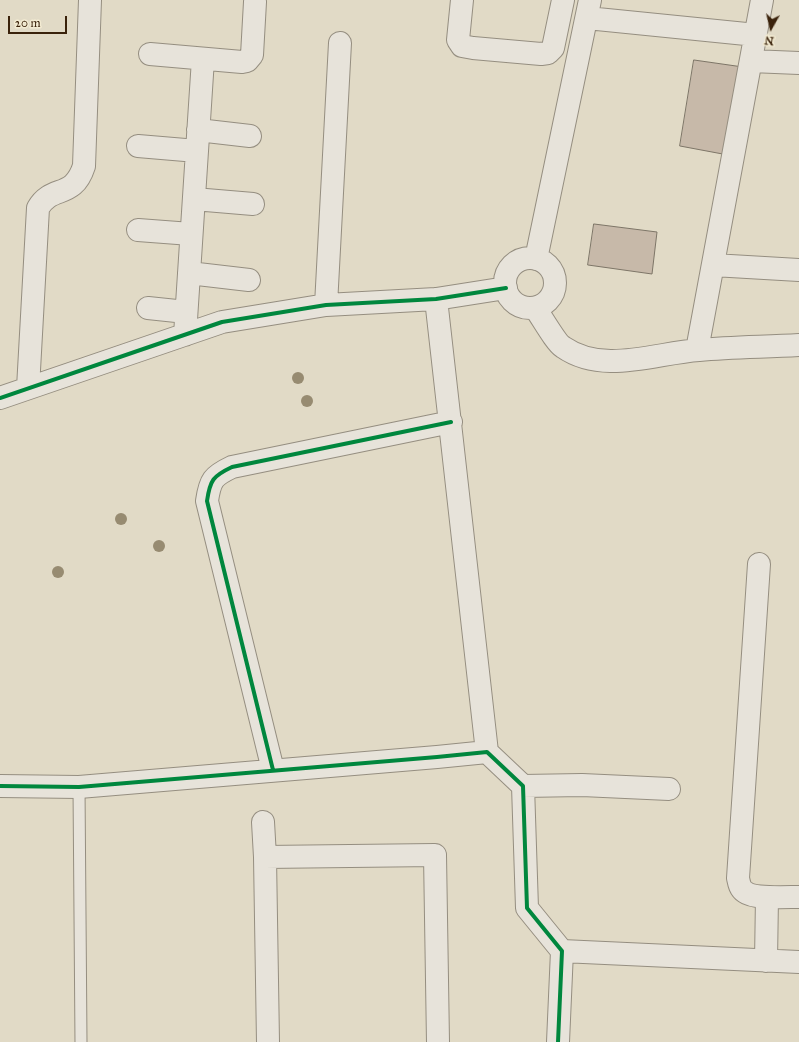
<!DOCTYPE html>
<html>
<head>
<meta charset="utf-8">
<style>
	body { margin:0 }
	#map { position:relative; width:799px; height:1042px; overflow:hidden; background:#e1dac6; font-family:"IM FELL Great Primer",serif }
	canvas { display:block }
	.north { position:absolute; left:751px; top:8px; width:40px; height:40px; -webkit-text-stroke:3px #f3ebd2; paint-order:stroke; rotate:188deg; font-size:11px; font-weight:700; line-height:16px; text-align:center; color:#3a220b }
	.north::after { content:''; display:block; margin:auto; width:14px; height:18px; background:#3a220b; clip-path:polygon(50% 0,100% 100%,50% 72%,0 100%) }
	.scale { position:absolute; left:8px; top:16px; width:59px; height:18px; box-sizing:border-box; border:2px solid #3a220b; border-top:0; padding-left:5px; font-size:12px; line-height:14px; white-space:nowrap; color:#3a220b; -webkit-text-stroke:3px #f3ebd2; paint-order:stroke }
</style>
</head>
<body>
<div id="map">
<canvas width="799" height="1042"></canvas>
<div class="north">N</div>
<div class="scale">20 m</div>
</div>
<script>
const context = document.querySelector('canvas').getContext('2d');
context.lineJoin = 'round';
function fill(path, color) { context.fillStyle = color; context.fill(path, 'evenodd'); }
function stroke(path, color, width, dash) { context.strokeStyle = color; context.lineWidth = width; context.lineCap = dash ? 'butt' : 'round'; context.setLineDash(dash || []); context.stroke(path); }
const building = new Path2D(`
	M694,60L743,67L728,155L680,146Z
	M594,224L657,232L652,274L588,265Z`);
fill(building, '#c7b9a9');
stroke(building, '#7d7567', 1);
const service = new Path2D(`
	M79,787L81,1042`);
const minor = new Path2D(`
	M462,0L458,40L462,46L473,48L541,54L548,53L553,48L563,0
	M587,18L756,35
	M150,54L242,62L247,61L252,55L255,2
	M751,61L799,63
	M198,130L250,136
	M138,146L197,151
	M194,199L253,204
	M138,230L191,234
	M505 283a25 25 0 1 1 50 0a25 25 0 1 1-50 0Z
	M536,259L590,0
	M713,265L799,270
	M189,273L249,280
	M436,299L487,752
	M326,305L340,43
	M148,308L186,312
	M535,308C541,316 556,343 563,347C603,375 655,353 699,350C732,347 766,347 799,345
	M185,335L203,59
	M697,350L762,0
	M28,388L38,208C52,184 73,200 84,166L90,0
	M0,398L222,322L326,305L436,299L506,288
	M759,564L738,878C739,883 740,889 745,892C754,899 786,897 799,897
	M273,770L207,501C210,480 213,476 232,467L451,422
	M0,786L79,787L437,757L487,752L523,786L527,908L562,951L558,1042
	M523,786L582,785L669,789
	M263,822L265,857L268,1042
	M265,857L435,855L438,1042
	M562,951L799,962
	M766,961L767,897`);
stroke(service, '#958e80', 13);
stroke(minor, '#958e80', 24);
stroke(service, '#e7e3da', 11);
stroke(minor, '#e7e3da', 22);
stroke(new Path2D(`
	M0,398L222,322L326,305L436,299L506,288
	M273,770L207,501C210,480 213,476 232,467L451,422
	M0,786L79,787L437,757L487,752L523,786L527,908L562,951L558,1042`), '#00873e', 4);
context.fillStyle = '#978b71';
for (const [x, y] of [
	[298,378],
	[307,401],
	[121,519],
	[159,546],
	[58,572]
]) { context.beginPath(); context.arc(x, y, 6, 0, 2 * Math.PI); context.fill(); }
</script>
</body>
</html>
